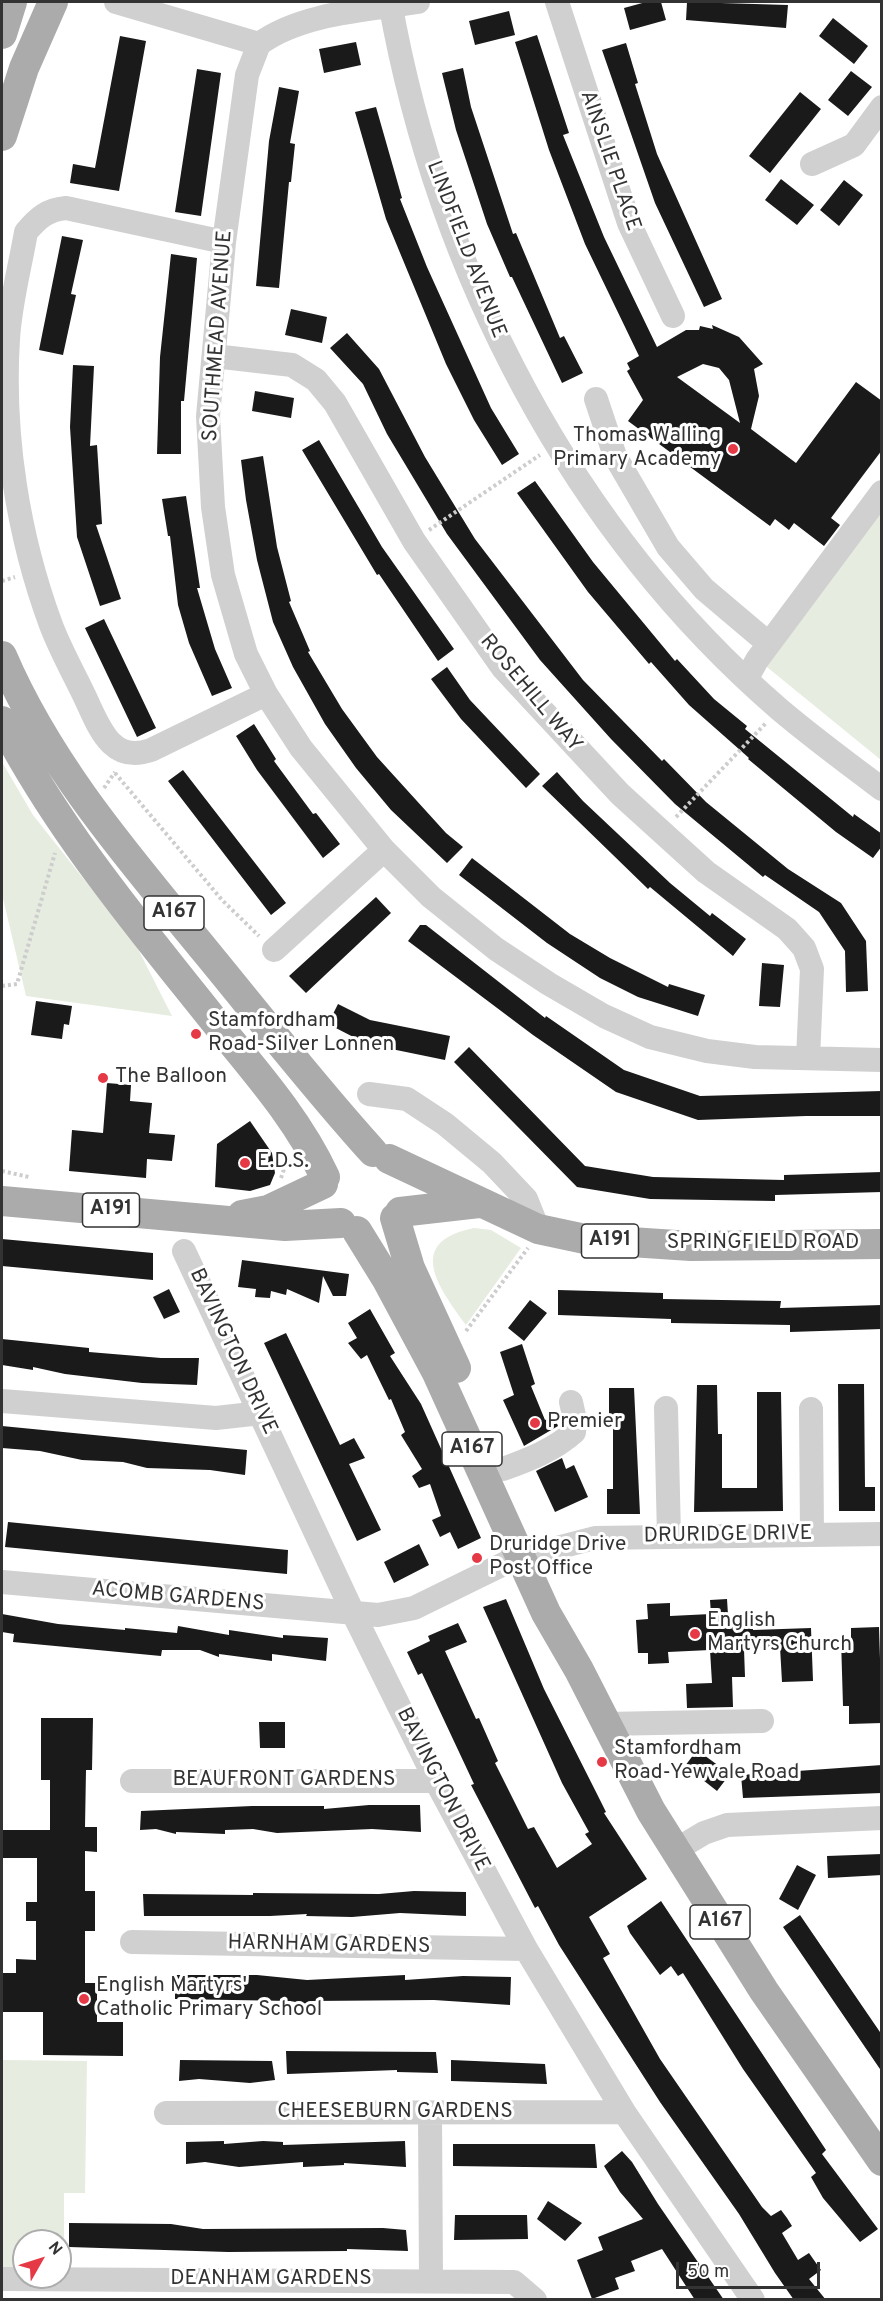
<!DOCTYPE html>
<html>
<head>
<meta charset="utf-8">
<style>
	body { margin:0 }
	#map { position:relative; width:883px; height:2301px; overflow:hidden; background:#fff; font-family:Overpass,sans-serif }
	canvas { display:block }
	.frame { position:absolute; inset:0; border:3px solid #333; pointer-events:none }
	.north { position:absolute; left:12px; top:2229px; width:60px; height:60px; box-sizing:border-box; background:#fff; border:2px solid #adadad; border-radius:50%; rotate:51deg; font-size:16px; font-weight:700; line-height:24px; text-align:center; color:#333 }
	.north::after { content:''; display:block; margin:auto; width:21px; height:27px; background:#e63946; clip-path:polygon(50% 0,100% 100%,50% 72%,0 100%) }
	.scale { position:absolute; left:676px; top:2262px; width:144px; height:27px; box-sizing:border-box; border:3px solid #333; border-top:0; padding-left:8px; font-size:18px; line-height:21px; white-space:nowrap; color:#333; -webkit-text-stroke:4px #fff; paint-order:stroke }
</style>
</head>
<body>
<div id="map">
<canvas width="883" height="2301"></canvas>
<div class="frame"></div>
<div class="north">N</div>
<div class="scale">50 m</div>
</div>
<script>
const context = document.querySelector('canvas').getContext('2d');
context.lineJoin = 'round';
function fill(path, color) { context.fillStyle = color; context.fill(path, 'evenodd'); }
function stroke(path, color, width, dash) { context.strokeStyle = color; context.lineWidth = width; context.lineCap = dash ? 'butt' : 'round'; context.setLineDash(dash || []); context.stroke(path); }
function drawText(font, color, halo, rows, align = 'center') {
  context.font = font + ' Overpass,sans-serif'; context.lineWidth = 6; context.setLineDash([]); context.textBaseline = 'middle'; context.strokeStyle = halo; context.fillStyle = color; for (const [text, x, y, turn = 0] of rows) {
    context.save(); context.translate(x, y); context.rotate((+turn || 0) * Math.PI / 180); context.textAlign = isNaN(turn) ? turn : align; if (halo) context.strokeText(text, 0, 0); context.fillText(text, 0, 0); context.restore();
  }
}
fill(new Path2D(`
	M881,507V760L762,663Z
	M2,762L33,815L136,945L172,1016L26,996L2,894Z
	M474,1228L491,1230L521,1248L466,1325C439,1288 404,1242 474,1228Z
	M2,2060L87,2061L85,2193H64V2269H60V2241H24V2269L2,2268Z`), '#e6ecdf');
fill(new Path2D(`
	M646,2H661L666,20L630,30L624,8Z
	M687,2L788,5L786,28L686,20Z
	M509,11L515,35L475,45L469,21Z
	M833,18L868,46L854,64L819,36Z
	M537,35L569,133L563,135L604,237L657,347L686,330H699L700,326L713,329L712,325L739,337L763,364L754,369L759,396L751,429L796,463L856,382L882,401V450L831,518L840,525L824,546L794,523L789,530L775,519L770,526L628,421L643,400L627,371L630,369L627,363L639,356L585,244L549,150L515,42ZM703,364L719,368L729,380L740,423L677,377Z
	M120,36L146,41L119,191L70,183L73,164L95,168Z
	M356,42L361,65L324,73L319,49Z
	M626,43L638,83L635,84L657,154L722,299L704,307L655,203L602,50Z
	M463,68L471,107L513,234L516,233L560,338L564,336L583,373L562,383L512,277H510L487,224L456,130L442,73Z
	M197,69L221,73L201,216L175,212Z
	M851,71L872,87L848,116L828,100Z
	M279,87L299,91L290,143L295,144L291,182H289L279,288L256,286L269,141Z
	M800,92L821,109L770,173L749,156Z
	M376,107L402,198L400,199L427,267L491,408L519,454L502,465L474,420L446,364L386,219L355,112Z
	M781,179L814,205L797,225L765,200Z
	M844,180L863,195L839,226L820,210Z
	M62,236L83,240L71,294L76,295L63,355L39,350Z
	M171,254L197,258L184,401H181V454H157L160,357Z
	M291,309L327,317L322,343L285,335Z
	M347,333L379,369L425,457L475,539L583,680L662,761L664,759L706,802L788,869L841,903L866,941L868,991L846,992L845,951L819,912L765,875L763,877L675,804L611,739L540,660L447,534L387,434L363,384L330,348Z
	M73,365L94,366L90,446L97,445L102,524L96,525L121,599L100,606L77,537L70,427Z
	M255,391L294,398L291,418L252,411Z
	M319,440L382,547L454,649L438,661L379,574L377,575L302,450Z
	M263,456L277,547L291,601L289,602L310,651L308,652L342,709L377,757L446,833L463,847L447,863L391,810L356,768L325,724L293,667L273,622L257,560L246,500L241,460Z
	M535,481L593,562L675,661L677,659L714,699L747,726L745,729L853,817L854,814L882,834V846L873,858L836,832L748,759L749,758L689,705L651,662L649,664L588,592L517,493Z
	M186,496L200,588H197L215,649L232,688L212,696L189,643L178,605L170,536H168L162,499Z
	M104,619L156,728L137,737L85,628Z
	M447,667L470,700L540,774L526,788L461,719L431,679Z
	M254,724L276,759L274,761L313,814L316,813L340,844L323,858L257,770L236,736Z
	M183,770L286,903L271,915L168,781Z
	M557,772L583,801L670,883L710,916L712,913L746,939L733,956L650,887L648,889L542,786Z
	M472,858L570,934L610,958L668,987L669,984L705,995L698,1016L638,997L600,978L547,943L459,875Z
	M376,897L391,913L306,993L289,976Z
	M420,925H426L545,1018L546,1016L624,1070L700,1096L882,1091V1116H806L698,1120L616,1092L533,1035L408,941Z
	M762,963L784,965L780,1007L759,1006Z
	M36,1001L72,1006L69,1025L64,1024L62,1039L31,1035Z
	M338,1004L370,1020L450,1036L445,1060L367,1044L328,1024Z
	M469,1047L585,1166L653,1177L784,1180V1175L882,1172V1192L775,1195V1201L650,1199L577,1187L454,1062Z
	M107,1083L131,1085L130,1101L152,1103L149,1133L175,1135L172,1161L147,1159L146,1178L69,1171L72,1130L103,1133Z
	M250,1121L272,1153L275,1173L270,1185L250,1191L215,1187L217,1144Z
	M2,1239L153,1253V1280L2,1266Z
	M242,1260L349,1274L346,1296H333L323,1276L319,1303L287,1289L286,1295L271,1291L270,1298L255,1297L256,1289L238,1287Z
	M169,1289L180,1312L164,1319L153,1297Z
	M558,1290L663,1293V1299L781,1301L780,1308L882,1305V1329L790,1332V1325L671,1323V1319L558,1315Z
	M530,1300L547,1313L524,1341L508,1328Z
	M370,1309L395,1353L390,1356L421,1404L481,1538L458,1549L450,1532L440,1537L432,1520L441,1516L430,1484L419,1488L412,1476L422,1469L401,1435L405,1432L391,1399L389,1400L367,1355L361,1359L348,1343L357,1338L348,1323Z
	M286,1333L340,1445L354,1438L365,1458L349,1464L381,1530L357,1541L264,1343Z
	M2,1339L89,1348V1352L161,1358H199L197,1385L142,1383L65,1374L33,1367V1370L2,1365Z
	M522,1344L535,1384L531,1386L545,1420L554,1416L558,1426L524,1446L503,1400L514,1395L500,1352Z
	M838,1384H864L865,1487H875V1511H839Z
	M697,1385H717L718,1434H722V1488H757V1392H781L783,1511L694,1512Z
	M609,1388H634L640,1514H607V1489H613V1425H609Z
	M2,1426L247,1450L245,1475L210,1470L147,1468L123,1462L82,1460L40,1451L2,1448Z
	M562,1458L566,1469L574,1465L588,1497L555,1512L536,1471Z
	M8,1522L288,1550L287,1574L5,1547Z
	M419,1544L429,1565L394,1583L384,1562Z
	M506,1599L544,1689L595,1790L606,1812L604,1813L647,1879L589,1917L610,1954L603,1958L660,2059L762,2207L771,2216L781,2210L787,2218L792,2226L782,2233L798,2260L809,2253L816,2263L821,2270L809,2279L826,2300H794L775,2273L739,2214L660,2102L559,1945L538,1906L535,1908L471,1785L474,1784L422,1673L418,1675L407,1652L430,1641L428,1636L458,1623L467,1642L445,1651L476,1719L479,1718L498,1761L495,1763L528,1829L534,1827L557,1868L592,1844L585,1834L589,1832L562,1783L483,1607Z
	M727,1599L728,1615H752L753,1630L811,1628L813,1681L782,1682L780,1647L744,1649L745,1677H732L733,1707L687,1708L686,1684L712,1683L710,1650L668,1652L669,1663L648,1664V1653H638L636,1620L648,1619L647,1604L670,1603V1616L711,1614L710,1600Z
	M2,1614L58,1624L125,1630V1628L177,1633L178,1626L229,1635V1630L283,1638V1635L328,1638L326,1661L272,1654V1661L219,1654V1657L200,1650H162L161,1656L13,1642L14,1634L2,1632Z
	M879,1627L882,1723L849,1724V1706H843L841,1639H851V1628Z
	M41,1718H93L92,1770H86L85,1827H97V1852L85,1851V1891H95V1931H85V1983H97V2022H123V2056L43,2055V2012H2V1973H16V1959L36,1960V1921H26V1902H37V1858H2V1830H50V1780H41Z
	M259,1722H285V1748H260Z
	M697,1750L730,1774L717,1791L685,1766Z
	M882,1765V1793L743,1798L741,1775Z
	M369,1805H420L421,1832L372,1829L277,1833L253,1829L225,1830V1834L176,1832V1834L156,1829L140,1830L141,1811L252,1806H324V1809Z
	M882,1854V1875L828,1878L827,1856Z
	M797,1865L816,1875L798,1910L779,1899Z
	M414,1891L466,1892V1916L400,1913L352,1917L306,1916L307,1914L270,1916H144L143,1894L253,1895V1893L379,1894Z
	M661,1901L826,2150L822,2154L878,2229L860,2242L823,2198L811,2177L816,2173L743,2069L683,1973L678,1976L671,1966L660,1975L630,1933L627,1926Z
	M800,1915L882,2035V2072L783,1927Z
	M175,1975H257L307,1980L405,1975V1980L463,1976L511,1977L510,2005L434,2000L312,2001V2005L290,2001L175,1999Z
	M286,2051L436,2052L438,2073L397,2072V2070L287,2074Z
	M180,2060L272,2061L275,2080L250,2083L199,2079L179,2081Z
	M451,2060L545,2064L547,2084L451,2081Z
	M224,2141V2144L263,2141L283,2142V2145L405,2141L406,2167L344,2163V2165L303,2167V2162L239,2167L205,2162L186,2164V2142Z
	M453,2144H595L597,2168L453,2166Z
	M622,2151L632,2162L658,2204L724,2300H695L662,2249L631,2261L635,2271L615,2278L619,2289L592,2299L577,2260L603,2250L598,2237L643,2219L620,2192L604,2166Z
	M548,2201L582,2223L565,2241L537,2219Z
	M455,2215H527L528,2239L454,2240Z
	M69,2223L171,2224L203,2229L383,2228L406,2230L408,2251L347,2249V2251L228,2252L69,2247Z`), '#1a1a1a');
stroke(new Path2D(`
	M429,530L540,455
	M2,581L15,577
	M115,773L222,900L259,936
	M104,788L115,772
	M676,817L766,723
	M2,986L17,984L55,853
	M2,1171L29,1177
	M281,1178L287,1160
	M466,1331L528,1248`), '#cdcdcd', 4, [3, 3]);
stroke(new Path2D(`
	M116,2L259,44
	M390,2C438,271 571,529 779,709C812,737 847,763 882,789
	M557,2L629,223L673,316
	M259,44L247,75L224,242L208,416L213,507L223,575L246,654L266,694L301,748L384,850L431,897L496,949L549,984L604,1016L650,1037L707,1051L755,1057L882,1060
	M259,44C301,13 367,10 418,2
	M812,164L854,145L882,107
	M224,242L66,208C47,210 39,217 26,232C20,267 10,304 8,339C2,435 18,536 51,625C60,649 73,672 84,695C99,726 110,764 151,750L266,694
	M214,356L292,365L316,380L335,403L414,541L503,668L620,794L706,872L787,929L804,948L812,969L808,1058
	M596,399L615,456L668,547L704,589L769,644
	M747,678L757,660L882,492
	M274,950L384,850
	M369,1094L407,1099L445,1124L492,1163L526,1199L538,1229
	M184,1251L354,1615L436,1781L526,1949L624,2112L753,2300
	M2,1401L216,1418L261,1413
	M666,1408L669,1537
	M811,1409L812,1535
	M503,1469C528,1460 554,1450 574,1432L575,1420L571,1402
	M541,1552L595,1538L882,1534
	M2,1582L378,1615L414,1608L520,1556
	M605,1724L762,1721
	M132,1781H436
	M674,1851L704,1833L727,1825L882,1818
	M132,1942L526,1949
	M166,2113L624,2112
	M430,2113L431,2281
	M2,2279L514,2282L535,2300`), '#d0d0d0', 24);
stroke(new Path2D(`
	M2,34L12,2
	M2,136L24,68L53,2
	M2,656C50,768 130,859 207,953C262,1020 315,1088 373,1152
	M2,721C57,828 137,924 212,1018C253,1069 297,1117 325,1177
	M389,1159L538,1229L585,1239L691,1246L882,1244
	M2,1201L285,1226L341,1223
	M400,1212L479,1203
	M242,1215L268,1210L323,1184
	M395,1218L410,1268L456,1368
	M357,1231L386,1278L437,1373L546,1613L579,1670L651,1811L764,1991L882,2161`), '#ababab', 30);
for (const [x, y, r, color] of [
	[733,449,6,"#e63946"],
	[196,1034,6,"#e63946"],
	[103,1078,6,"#e63946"],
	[245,1163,6,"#e63946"],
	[535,1423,6,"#e63946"],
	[477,1558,6,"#e63946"],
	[695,1634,6,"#e63946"],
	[602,1762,6,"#e63946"],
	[84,1999,6,"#e63946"]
]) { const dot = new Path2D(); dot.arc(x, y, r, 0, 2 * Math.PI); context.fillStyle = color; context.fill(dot); stroke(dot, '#fff', 2); }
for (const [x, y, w] of [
	[174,913,60],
	[111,1210,57],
	[610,1241,57],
	[472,1449,60],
	[720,1922,60]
]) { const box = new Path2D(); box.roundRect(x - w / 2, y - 17, w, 34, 4.5); context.fillStyle = '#fff'; context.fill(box); stroke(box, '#333', 1.5); }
drawText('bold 20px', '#333', null, [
	["A167",174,913],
	["A191",111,1210],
	["A191",610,1241],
	["A167",472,1449],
	["A167",720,1922]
]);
drawText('21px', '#333', '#fff', [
	["AINSLIE PLACE",609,161,71],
	["LINDFIELD AVENUE",465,250,69],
	["SOUTHMEAD AVENUE",219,336,-86],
	["ROSEHILL WAY",530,694,50],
	["SPRINGFIELD ROAD",763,1244],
	["BAVINGTON DRIVE",232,1352,65],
	["DRURIDGE DRIVE",728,1536,-1],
	["ACOMB GARDENS",178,1598,5],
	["BEAUFRONT GARDENS",284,1781],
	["BAVINGTON DRIVE",442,1790,63],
	["HARNHAM GARDENS",329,1946,1],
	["CHEESEBURN GARDENS",395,2113],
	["DEANHAM GARDENS",271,2280]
]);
drawText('21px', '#333', '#fff', [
	["Thomas Walling",721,437,"right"],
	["Primary Academy",721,461,"right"],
	["Stamfordham",208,1022],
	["Road-Silver Lonnen",208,1046],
	["The Balloon",115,1078],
	["E.D.S.",257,1163],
	["Premier",547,1423],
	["Druridge Drive",489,1546],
	["Post Office",489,1570],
	["English",707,1622],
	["Martyrs Church",707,1646],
	["Stamfordham",614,1750],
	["Road-Yewvale Road",614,1774],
	["English Martyrs'",96,1987],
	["Catholic Primary School",96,2011]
], 'left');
</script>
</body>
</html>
